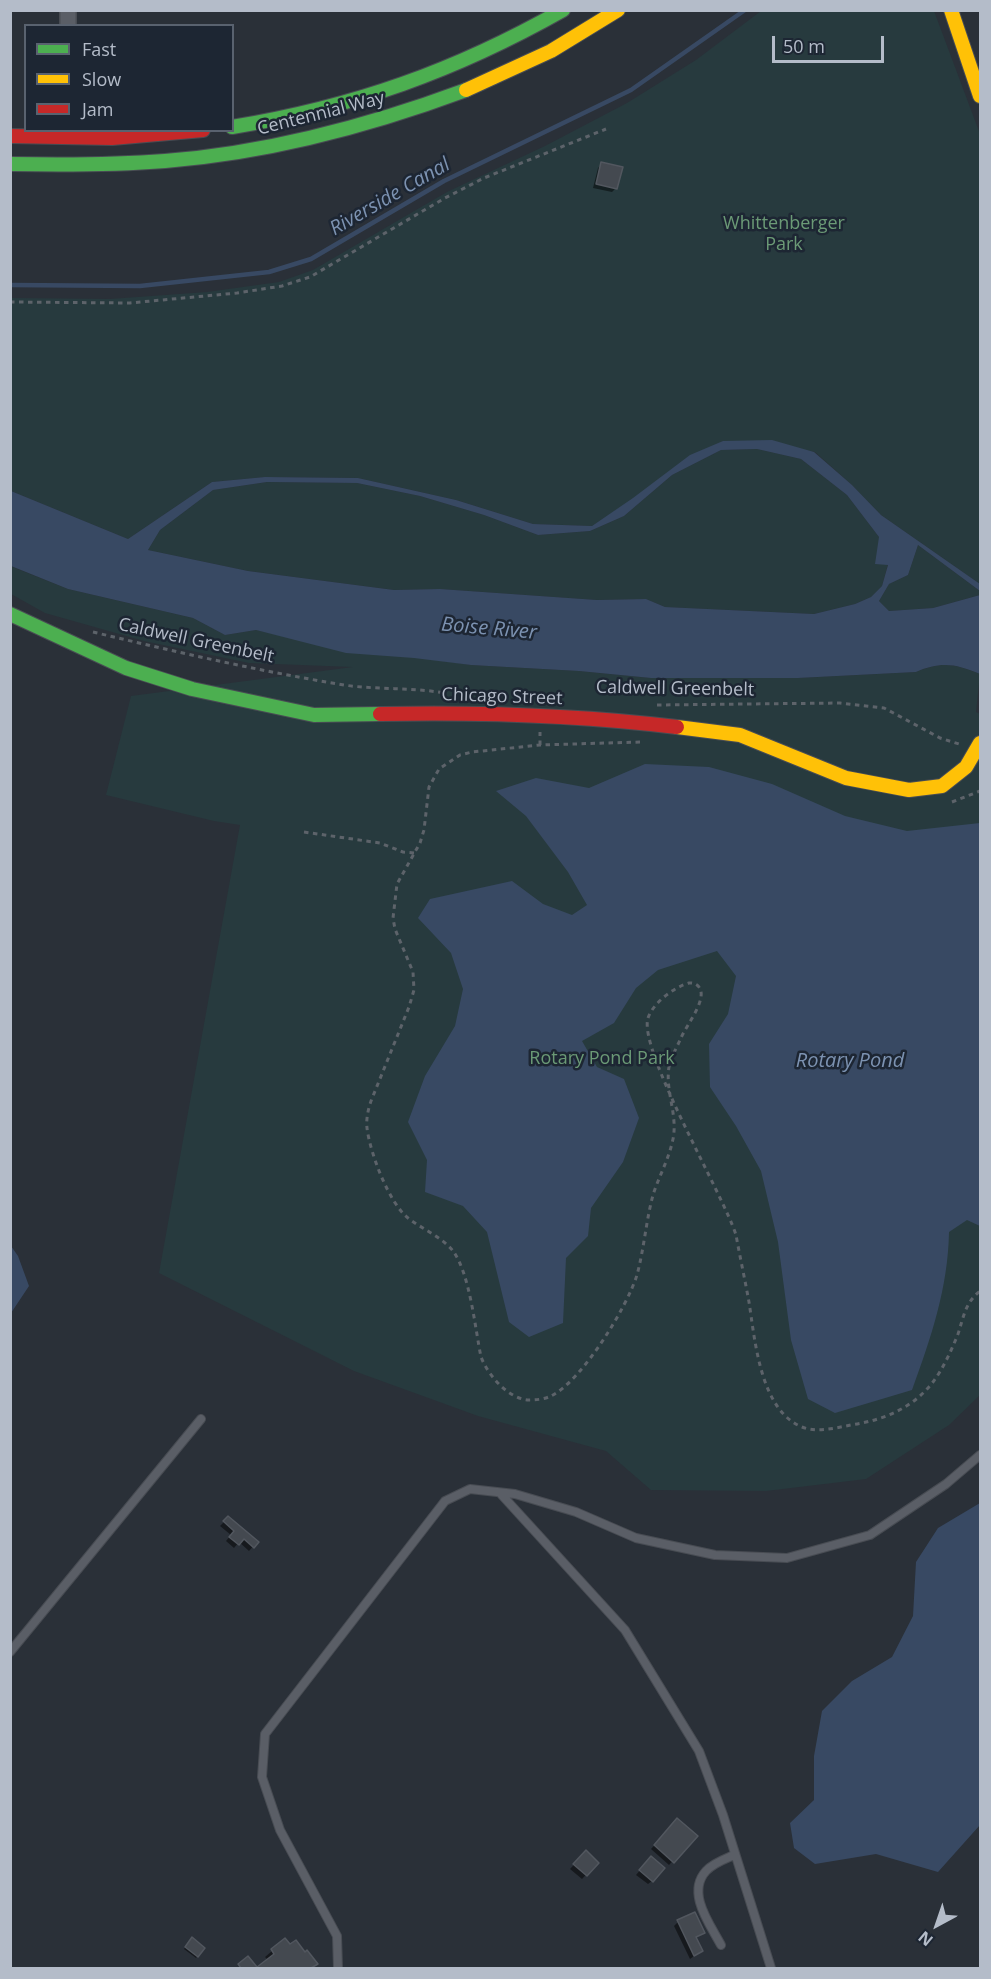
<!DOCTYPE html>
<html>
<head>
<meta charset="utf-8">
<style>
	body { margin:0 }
	#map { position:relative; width:991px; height:1979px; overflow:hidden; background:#2a3038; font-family:"Open Sans",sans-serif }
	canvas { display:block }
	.frame { position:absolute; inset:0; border:12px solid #b4bcc9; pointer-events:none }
	.legend { position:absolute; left:24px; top:24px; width:210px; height:108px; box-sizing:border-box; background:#1d2633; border:2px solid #59626f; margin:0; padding:8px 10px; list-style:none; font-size:18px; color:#b4bcc9 }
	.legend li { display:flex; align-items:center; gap:12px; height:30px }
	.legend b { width:30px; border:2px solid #59626f }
	.north { position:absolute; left:907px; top:1895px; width:60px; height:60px; -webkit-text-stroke:4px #1d2633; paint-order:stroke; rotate:220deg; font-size:16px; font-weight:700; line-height:24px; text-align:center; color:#b4bcc9 }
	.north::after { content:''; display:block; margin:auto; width:21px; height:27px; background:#b4bcc9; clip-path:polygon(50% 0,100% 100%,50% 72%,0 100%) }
	.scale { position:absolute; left:772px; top:36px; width:112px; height:27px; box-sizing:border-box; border:3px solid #b4bcc9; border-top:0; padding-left:8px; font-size:18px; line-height:21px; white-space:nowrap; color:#b4bcc9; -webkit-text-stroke:4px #1d2633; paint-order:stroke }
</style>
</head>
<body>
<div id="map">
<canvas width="991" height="1979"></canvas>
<div class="frame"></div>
<ul class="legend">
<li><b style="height:8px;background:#4caf50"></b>Fast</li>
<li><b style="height:8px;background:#ffc107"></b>Slow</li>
<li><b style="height:8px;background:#c62828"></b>Jam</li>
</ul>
<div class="north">N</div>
<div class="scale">50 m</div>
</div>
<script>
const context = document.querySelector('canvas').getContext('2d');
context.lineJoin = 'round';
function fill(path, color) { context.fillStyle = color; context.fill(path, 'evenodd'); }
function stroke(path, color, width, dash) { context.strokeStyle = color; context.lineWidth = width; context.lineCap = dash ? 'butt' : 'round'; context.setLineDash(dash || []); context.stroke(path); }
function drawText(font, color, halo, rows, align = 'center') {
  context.font = font + ' "Open Sans",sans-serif'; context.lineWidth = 5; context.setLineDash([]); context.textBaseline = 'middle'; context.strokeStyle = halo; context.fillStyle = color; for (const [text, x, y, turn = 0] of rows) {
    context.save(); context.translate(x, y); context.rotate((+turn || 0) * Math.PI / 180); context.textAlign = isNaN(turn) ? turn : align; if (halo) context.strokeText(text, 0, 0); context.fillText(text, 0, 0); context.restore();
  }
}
fill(new Path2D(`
	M761,11H934L980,134V584L881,515L852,485L815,452L723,441L592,526L533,524L456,500L358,478L265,477L212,482L128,539L11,491V298L110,299L207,292L279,282L313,270L447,192L545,146L627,103L696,60Z
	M757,449L801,459L847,495L879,537L888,564L882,586L871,597L855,604L814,614L665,607L646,599L597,600L440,589L394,590L248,571L148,550L160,530L213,490L267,482L357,483L420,496L484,515L538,535L590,531L624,516L672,475L721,450Z
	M918,545L980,591V595L933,608L889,611L879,601L889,584L908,575Z
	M10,566L68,589L193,618L225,635L256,630L300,640L471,665L579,671L651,678H798L916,672C942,661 955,664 980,674L976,712L980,714V1395L949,1425L866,1479L766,1491L651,1490L606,1451L478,1416L354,1371L159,1273L240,825L214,821L106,795L131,696L353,667L249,663L144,641L45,613L11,594Z`), '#273a3e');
fill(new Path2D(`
	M772,440L814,452L852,485L881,515L980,584V591L918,545L908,575L889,584L879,601L889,611L933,608L980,595V674C956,664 941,661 916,672L798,678H651L579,671L471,665L414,658L346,653L256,630L225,635L193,618L68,589L11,566V491L128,539L212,482L265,477L358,478L456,500L533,524L592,526L633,498L690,455L723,441ZM757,449L801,459L847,495L879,537L875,564L888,565L882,586L871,597L855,604L814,614L665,607L646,599L597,600L440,589L394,590L248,571L148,550L160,530L213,490L267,482L357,483L420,496L484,515L538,535L590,531L624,516L672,475L721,450Z
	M645,764L709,767L772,784L845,816L907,831L980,823V1226L967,1220L949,1232C948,1288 931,1338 912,1390L835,1413L808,1399L791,1340L778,1242L761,1171L736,1126L710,1087L709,1044L728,1014L736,976L717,951L658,970L636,988L614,1023L582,1041L597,1067L624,1079L639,1118L623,1162L591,1208L588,1236L566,1258L563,1323L529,1337L509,1322L487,1232L463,1206L425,1192L427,1160L408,1122L425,1076L455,1026L463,989L451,953L418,918L430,899L512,881L543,904L572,915L587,905L568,872L526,816L496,791L536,778L589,788Z
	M11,1246L18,1256L29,1286L11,1313Z
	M980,1503V1825L938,1872L876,1854L815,1864L794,1848L790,1823L814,1800V1756L822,1711L852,1681L892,1657L913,1616L916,1562L938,1528Z`), '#384963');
fill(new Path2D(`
	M602,164L616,188L612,192L593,188L598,168Z
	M228,1518L257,1542L249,1551L239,1542L234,1548L226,1541L231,1535L220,1526Z
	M678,1820L696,1836L669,1865L651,1849Z
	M586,1852L597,1863L582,1879L570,1869Z
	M647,1862L652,1881L648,1884L636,1875Z
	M678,1922L703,1932L695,1938L701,1951L690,1959L674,1926Z
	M192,1939L203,1948L196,1958L184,1949Z
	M285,1940L290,1946L316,1964L311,1968H257L268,1960L265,1957Z`), '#0007');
stroke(new Path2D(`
	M10,285L140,286L269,272L311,259L444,181L631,90L745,10`), '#384963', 4.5);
const building = new Path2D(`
	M601,162L623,167L617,189L596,184Z
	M228,1516L259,1542L254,1548L244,1539L239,1545L229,1537L234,1531L223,1521Z
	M677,1818L698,1836L674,1863L654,1845Z
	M586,1850L599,1863L587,1876L573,1864Z
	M651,1856L665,1868L653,1882L639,1870Z
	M695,1912L705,1933L696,1937L703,1951L694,1956L677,1920Z
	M192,1937L205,1948L198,1957L185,1947Z
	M285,1938L290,1944L296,1940L305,1952L307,1950L318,1964L311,1968H241L238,1964L248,1956L257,1967L274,1954L271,1949Z`);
fill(building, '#444950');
stroke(building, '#52575f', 1.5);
const lane = new Path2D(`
	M500,1493L625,1630L699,1751L723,1815L771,1968
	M10,1652L201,1419
	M721,1945C710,1924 686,1893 706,1871C713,1863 725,1859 734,1855
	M338,1968L337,1936L280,1830L262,1777L265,1734L445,1501L470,1489L515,1494L576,1512L636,1538L715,1555L787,1558L870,1535L946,1484L980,1455`);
const street = new Path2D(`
	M68,26V10`);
const fast = new Path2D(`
	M232,127C354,107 455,71 563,10
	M10,164C62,165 113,165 165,161C268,153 369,126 466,90
	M10,614L126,668L192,689L314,715L380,714`);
const slow = new Path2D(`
	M951,10L980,96
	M466,90L551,51L618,10
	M677,727L740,735L846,778L909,790L942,786L966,767L980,743`);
const jam = new Path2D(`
	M10,136L112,138L203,130
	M380,714C479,712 578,715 677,727`);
stroke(lane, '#484c53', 10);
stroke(street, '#484c53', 18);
stroke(fast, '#484c53', 16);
stroke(slow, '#484c53', 16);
stroke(jam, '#484c53', 16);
stroke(new Path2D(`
	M10,302L130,303L237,293L282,286L310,277L445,198L484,178L606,129
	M93,632C176,652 259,671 344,685C377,690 411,687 444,693
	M657,705L840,703L884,708L940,738L959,744
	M640,742L540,745L472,752L460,755L439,769L429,787L424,830L420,843L397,884L393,918L395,929L413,972L414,990L409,1007L371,1101C368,1110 366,1119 367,1128C370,1153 389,1203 408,1218C422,1229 442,1237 453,1251C470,1274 475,1328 481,1357C488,1375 508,1399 529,1400C537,1400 545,1399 551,1396C582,1381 627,1307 637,1275C644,1249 646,1221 653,1195C659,1176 669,1159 673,1139C678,1115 665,1091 669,1067C671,1057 677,1047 681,1038C686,1025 711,996 697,985C694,983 692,983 689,983C674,987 653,1003 648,1018C638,1050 723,1194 736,1235C740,1257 745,1280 749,1302C755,1340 760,1410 802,1427C817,1433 835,1428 851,1425C883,1420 912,1409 933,1382C943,1369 952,1349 958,1334C964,1316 965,1303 980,1291
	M540,745V732
	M952,802L980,791
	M304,832L380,843L403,852L415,853`), '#5d636a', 3, [4.5, 4.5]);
stroke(lane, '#5a5e66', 8);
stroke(street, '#5a5e66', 15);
stroke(fast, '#4caf50', 14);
stroke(slow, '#ffc107', 14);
stroke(jam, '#c62828', 14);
drawText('18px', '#b4bcc9', '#1d2633', [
	["Centennial Way",321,114,-14],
	["Caldwell Greenbelt",196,641,12],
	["Caldwell Greenbelt",675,689,1],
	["Chicago Street",502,697,2]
]);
drawText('18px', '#6b9a76', '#1d2633', [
	["Whittenberger",784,224],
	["Park",784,245],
	["Rotary Pond Park",602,1059]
]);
drawText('italic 20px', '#7c92b1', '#1d2633', [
	["Riverside Canal",390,197,-30],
	["Boise River",489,629,5],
	["Rotary Pond",850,1061]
]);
</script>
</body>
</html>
